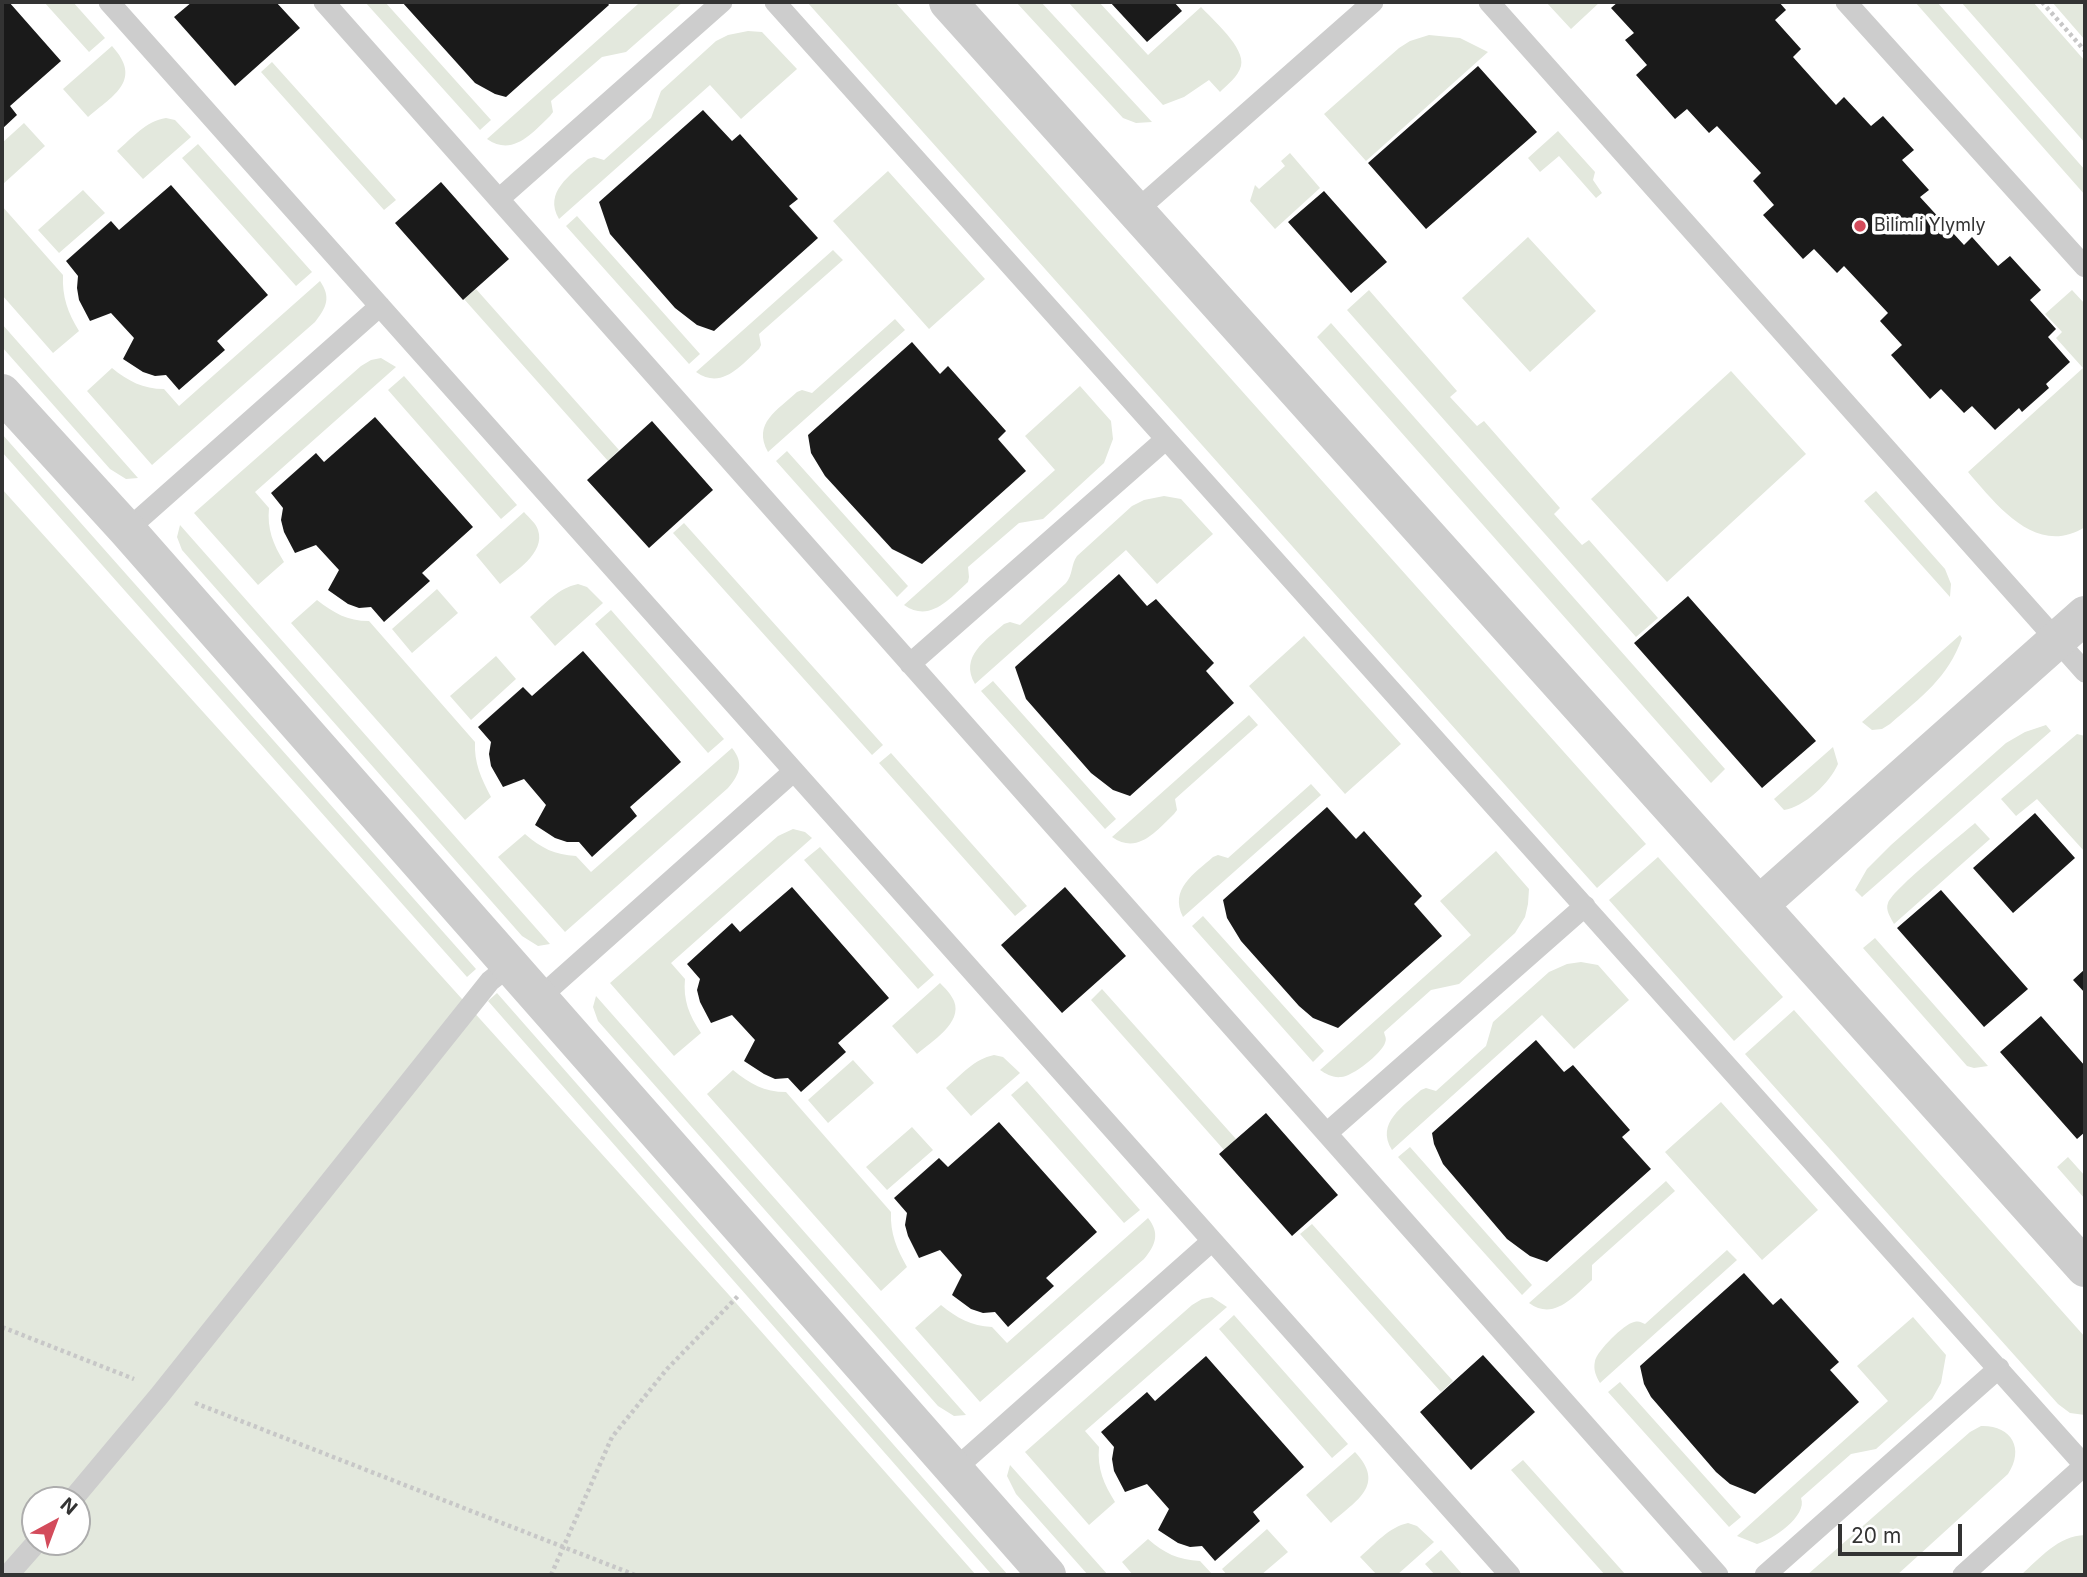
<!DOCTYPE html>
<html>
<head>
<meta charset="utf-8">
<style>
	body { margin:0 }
	#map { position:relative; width:2087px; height:1577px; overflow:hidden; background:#fff; font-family:Inter,sans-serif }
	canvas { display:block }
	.frame { position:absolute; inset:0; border:4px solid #333; pointer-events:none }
	.north { position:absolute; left:21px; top:1486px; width:70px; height:70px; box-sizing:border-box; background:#fff; border:2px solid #adadad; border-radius:50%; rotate:41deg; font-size:19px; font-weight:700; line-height:28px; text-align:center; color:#333 }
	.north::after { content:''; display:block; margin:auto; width:24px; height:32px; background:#d34b5b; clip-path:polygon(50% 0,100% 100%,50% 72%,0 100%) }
	.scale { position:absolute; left:1838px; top:1524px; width:124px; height:32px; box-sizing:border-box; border:4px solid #333; border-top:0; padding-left:9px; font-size:21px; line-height:24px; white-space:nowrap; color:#333; -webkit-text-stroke:5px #fff; paint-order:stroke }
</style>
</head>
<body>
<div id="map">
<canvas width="2087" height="1577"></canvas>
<div class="frame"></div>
<div class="north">N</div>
<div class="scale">20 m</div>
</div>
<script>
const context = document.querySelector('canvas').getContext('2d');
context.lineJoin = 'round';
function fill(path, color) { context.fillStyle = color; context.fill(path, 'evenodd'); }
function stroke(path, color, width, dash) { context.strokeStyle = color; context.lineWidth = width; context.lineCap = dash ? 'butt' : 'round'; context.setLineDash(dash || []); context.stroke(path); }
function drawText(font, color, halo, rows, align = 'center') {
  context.font = font + ' Inter,sans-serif'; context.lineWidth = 7; context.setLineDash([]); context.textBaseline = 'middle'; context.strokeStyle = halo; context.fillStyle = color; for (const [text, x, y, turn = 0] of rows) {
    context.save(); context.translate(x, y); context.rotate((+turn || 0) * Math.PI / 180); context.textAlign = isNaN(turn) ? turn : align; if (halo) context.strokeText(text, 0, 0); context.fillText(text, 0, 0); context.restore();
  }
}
fill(new Path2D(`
	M44,2H73L105,38L89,52Z
	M365,2H385L491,120L480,130Z
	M637,2H683L626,52L602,57L551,101L553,112L550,116C532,133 513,157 487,139L638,4Z
	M807,2H895L1646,844L1597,888Z
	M1016,2H1041L1152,122L1136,123L1123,118Z
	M1068,2H1099L1148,55L1201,7C1212,19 1246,48 1241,66C1238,77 1227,85 1220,92L1209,80L1184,97L1163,105Z
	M1546,2H1600L1571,29Z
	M1915,2H1937L2085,170V195Z
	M1961,2H2033L2085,61V143Z
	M2052,2H2085V40Z
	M748,31L762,32L797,69L741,119L710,85L559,219C543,192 571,175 588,159L594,157L604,160L651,118L661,91L716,41L728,35Z
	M1429,35L1460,38L1488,52L1366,161L1324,114L1399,48L1410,41Z
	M112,46C143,80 114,95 88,117L63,89Z
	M272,62L396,200L384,210L261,72Z
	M166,118L175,120L191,137L143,179L117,151C132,138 146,121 166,118Z
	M24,123L45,146L2,185V143Z
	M1558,131L1595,172L1593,180L1602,193L1596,198L1559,156L1540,172L1528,158Z
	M198,144L312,272L296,286L182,158Z
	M1290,153L1320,188L1275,229L1250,201L1255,185L1259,189L1285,166L1281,161Z
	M888,171L985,279L929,329L833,221Z
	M83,190L105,213L59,253L38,230Z
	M2,206L63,275C62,297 68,313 79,331L53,353L2,295Z
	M577,216L700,354L689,364L566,226Z
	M1528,237L1596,311L1530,372L1462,298Z
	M833,250L843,260L759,334L761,345L759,349C740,366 722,390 696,372Z
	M320,281C331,297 327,307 315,322L152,465L87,391L112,368C128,381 143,389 164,389L179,406Z
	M476,289L619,450L608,461L464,299Z
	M1369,290L1457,391L1450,397L1477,426L1484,421L1560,508L1554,514L1582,545L1589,540L1658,618L1636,637L1347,310Z
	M2072,290L2085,304V527C2036,558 1996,504 1968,472L2083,368L2056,338L2062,332L2045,314Z
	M895,319L905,330L768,452C752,423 778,410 797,392L802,390L812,393Z
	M1331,323L1725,769L1711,783L1317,337Z
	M2,324L138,478L126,479L110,469L2,347Z
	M381,358L396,367L255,492L269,508C267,529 273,544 284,562L258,585L194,513L361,366L371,360Z
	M1731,371L1806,454L1667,582L1591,499Z
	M404,376L517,505L501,519L388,390Z
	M1080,386L1111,421L1113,439L1104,463L1043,519L1019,523L968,567L969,577L968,582C949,599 930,623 904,605L1055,470L1025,436Z
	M2,434L476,969L467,977L2,452Z
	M787,451L908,586L897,597L776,461Z
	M2,489L729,1295L976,1575H2ZM35,1500H77V1542H35Z
	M1876,491L1945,569L1951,584L1950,597L1864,501Z
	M1164,496L1181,499L1213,534L1157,584L1126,550L975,684C959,657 986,640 1004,624L1010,622L1020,625L1066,583C1073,575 1071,564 1077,556L1132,506L1144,500Z
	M524,512C529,518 536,523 538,530C546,553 514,572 500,584L476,555Z
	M684,523L883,745L872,755L673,533Z
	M180,525L550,944L538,946L522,936L182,550L177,537Z
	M578,584L587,587L603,603L555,646L530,617C545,604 558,588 578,584Z
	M437,589L458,613L412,653L392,629Z
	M317,600C334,613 347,621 369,621L475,742C474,763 481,778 491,797L465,820L291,623Z
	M611,610L724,739L708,753L595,624Z
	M1960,635L1962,638C1948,678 1921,697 1890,724L1882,729L1872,730L1862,722Z
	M1304,636L1401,744L1345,794L1249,686Z
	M496,656L516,679L471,720L450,696Z
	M993,681L1116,819L1105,829L981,691Z
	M1249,715L1258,725L1175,799L1177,810L1174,814C1156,831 1138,855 1112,837Z
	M2046,725L2051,731L1862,897L1855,890L1867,869L1891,845L2006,743L2025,732Z
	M2077,734L2085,736L2084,851L2037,799L2016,816L2001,799Z
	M1833,747L1838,764C1830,783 1804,807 1784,810L1774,799Z
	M732,748C744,763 740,774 728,788L565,932L498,857L525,834C541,848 555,855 576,856L591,872Z
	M891,753L1027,906L1015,916L879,763Z
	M1311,784L1321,795L1183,917C1169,889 1194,874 1213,857L1218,855L1228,858Z
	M1975,823L1990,839L1894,924C1891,918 1885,910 1888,903C1894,888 1959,837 1975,823Z
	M793,829L805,832L812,838L671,963L685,979C683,1000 689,1015 701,1033L674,1056L610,983L778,836Z
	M820,847L934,975L918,989L804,860Z
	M1496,851L1529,889L1528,904L1525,917L1515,933L1459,984L1431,990L1384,1032C1385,1037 1387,1038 1385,1043C1382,1053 1352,1077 1341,1077C1333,1078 1326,1074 1320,1070L1471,935L1440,901Z
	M1658,857L1783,997L1734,1041L1609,900Z
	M1203,916L1324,1051L1313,1062L1192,926Z
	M1875,938L1988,1066L1974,1068L1967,1066L1863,948Z
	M1581,962L1598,965L1629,1000L1574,1049L1542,1015L1392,1150C1375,1123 1404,1106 1421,1090L1426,1088L1436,1091L1486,1046L1493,1022L1549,972L1567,964Z
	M940,983C945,988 951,994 954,1001C963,1023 931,1042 917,1054L892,1026Z
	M1102,989L1236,1139L1224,1150L1091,1000Z
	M497,993L1008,1575H992L488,1001Z
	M596,996L966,1415L954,1416L938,1406L598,1021L593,1007Z
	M1794,1010L2085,1337V1415L2070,1413L2058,1404L1745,1054Z
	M994,1055L1003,1057L1020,1073L971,1116L946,1088C961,1075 974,1059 994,1055Z
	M853,1060L874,1083L828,1123L808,1100Z
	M733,1070C750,1084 764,1092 786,1092L891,1212C890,1234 897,1249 907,1267L881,1291L707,1094Z
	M1027,1081L1140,1210L1124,1223L1011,1095Z
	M1721,1102L1818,1210L1762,1260L1665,1152Z
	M912,1127L933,1150L887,1190L866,1167Z
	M1410,1147L1532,1285L1522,1295L1398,1157Z
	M2068,1157L2085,1176V1199L2057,1167Z
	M1666,1181L1675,1191L1592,1265V1280C1573,1297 1554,1321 1529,1303Z
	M1148,1218C1160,1233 1156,1245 1144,1259L980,1402L915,1328L941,1305C957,1318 971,1326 992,1327L1007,1343Z
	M1312,1224L1453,1381L1441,1392L1300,1234Z
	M1727,1250L1737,1260L1600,1383C1596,1376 1593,1370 1595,1361C1597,1351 1624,1324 1634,1322C1640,1321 1640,1322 1645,1324Z
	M1212,1297L1227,1307L1085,1431L1099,1447C1097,1469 1104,1484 1115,1502L1089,1525L1025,1452L1192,1305L1202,1299Z
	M1234,1315L1348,1444L1332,1458L1219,1329Z
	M1913,1317L1946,1355L1941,1383L1932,1399L1876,1449L1851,1454L1801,1498C1808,1516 1772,1540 1757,1544L1737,1536L1888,1401L1857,1366Z
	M1620,1382L1741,1517L1729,1527L1608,1392Z
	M1981,1426C2011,1425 2025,1448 2008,1474L1897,1575H1807L1970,1432Z
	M1355,1452C1386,1485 1357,1500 1331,1523L1306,1495Z
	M1523,1460L1626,1575H1605L1511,1470Z
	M1010,1465L1108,1575H1088L1016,1494L1007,1476Z
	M1408,1523L1417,1526L1434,1542L1397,1575H1377L1360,1557C1375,1544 1389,1527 1408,1523Z
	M1267,1529L1288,1552L1261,1575H1227L1222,1569Z
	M2085,1535V1575H2021C2040,1558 2058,1536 2085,1535Z
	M1148,1539C1164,1553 1178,1560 1200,1561L1213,1575H1133L1122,1562Z
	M1441,1550L1463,1575H1435L1425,1564Z`), '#e3e8dd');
fill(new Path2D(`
	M2,2H9L61,61L10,106L17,115L2,129Z
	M192,2H276L300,28L235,86L174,17Z
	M402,2H607L609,5L506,97L495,94L475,83Z
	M1110,2H1174L1182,11L1147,42Z
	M1618,2H1779L1786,10L1775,20L1801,49L1793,57L1836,105L1844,97L1871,126L1883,116L1914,150L1902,160L1929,190L1920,197L1964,245L1972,237L1998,266L2010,256L2041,290L2030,300L2056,329L2048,337L2070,362L2046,384L2049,388L2022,412L2019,408L1995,430L1972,406L1964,413L1941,389L1930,399L1891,355L1902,345L1880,321L1888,313L1844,266L1837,273L1814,249L1803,259L1763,215L1774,205L1753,181L1761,173L1717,126L1709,133L1687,109L1675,119L1636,75L1647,65L1625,40L1634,33L1611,8Z
	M1478,66L1537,132L1426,229L1368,163Z
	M703,110L732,141L740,134L798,199L789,206L818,238L714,331L697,325L675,308L610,234L599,202Z
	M441,182L509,259L463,300L395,223Z
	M171,185L268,295L217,341L225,350L179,390L166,375L155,376L143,372L123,359L134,338L111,313L90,321L79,300L77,288L78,276L66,261L111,221L119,230Z
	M1324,191L1387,262L1351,293L1288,222Z
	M912,342L940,374L948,366L1006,431L998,439L1026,471L922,564L892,549L825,476L811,453L808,435Z
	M375,417L473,527L422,573L430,581L384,622L371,607L359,608L348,604L328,590L339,570L316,545L295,553L284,532L281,520L283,508L271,493L316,453L324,462Z
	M652,421L713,490L649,548L587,480Z
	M1119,574L1147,606L1156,599L1214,663L1206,671L1234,703L1130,796L1113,790L1091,773L1026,699L1015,667Z
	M1688,596L1816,741L1762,788L1634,643Z
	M583,651L681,762L630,807L637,816L592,857L579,842H567L555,838L535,825L546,805L524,779L503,787L491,766L489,754L491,742L478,727L523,687L532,696Z
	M1327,807L1356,839L1364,831L1422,896L1414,904L1442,936L1338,1028L1313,1018L1299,1006L1241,941L1227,918L1223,900Z
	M2035,813L2075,858L2013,913L1973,868Z
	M792,887L889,998L838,1043L846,1052L801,1092L788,1078L775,1079L764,1074L744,1061L755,1040L732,1015L711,1023L700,1002L697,990L700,979L687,964L732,923L740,932Z
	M1065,887L1126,956L1062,1013L1001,945Z
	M1941,890L2028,989L1984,1027L1897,928Z
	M2085,969V993L2073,980Z
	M2041,1016L2085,1066V1132L2077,1139L2000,1052Z
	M1536,1040L1564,1072L1573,1065L1630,1130L1622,1137L1651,1169L1547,1262L1530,1256L1507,1239L1443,1164L1434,1144L1432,1133Z
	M1266,1113L1338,1195L1292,1236L1219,1154Z
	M999,1122L1097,1232L1046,1278L1054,1286L1008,1327L995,1312L983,1313L971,1309L952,1295L962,1275L940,1250L919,1258L908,1236L905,1225L907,1213L894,1198L939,1158L948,1167Z
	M1744,1273L1773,1305L1781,1298L1839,1362L1830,1370L1859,1402L1755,1494L1730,1484L1716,1472L1651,1397L1644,1384L1640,1366Z
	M1483,1355L1535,1412L1471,1470L1420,1412Z
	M1206,1356L1304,1467L1253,1512L1260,1521L1215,1561L1202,1546L1190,1547L1178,1543L1158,1530L1169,1509L1147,1484L1125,1492L1114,1471L1112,1459L1114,1447L1101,1432L1147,1392L1155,1401Z`), '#1a1a1a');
stroke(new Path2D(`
	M2042,2L2085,51
	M2,1327L134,1379
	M195,1403L635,1575
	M551,1575L612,1437L667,1369L738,1296`), '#c7c7c7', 4.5, [3.5, 3.5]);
stroke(new Path2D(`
	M109,2L1510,1575
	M324,2L1718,1575
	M775,2L2085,1466
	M1489,2L2085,672
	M1846,2L2085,267
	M499,199L722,2
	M1136,211L1373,2
	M127,530L380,306
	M910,664L1166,439
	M538,999L794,771
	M1327,1133L1585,906
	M955,1469L1212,1241
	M72,1500L159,1396L490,981L509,966
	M8,1575L37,1542
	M1765,1575L1999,1368
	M1963,1575L2085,1465`), '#cdcdcd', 21);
stroke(new Path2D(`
	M948,2L2085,1268
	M2,393L127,530L1047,1575
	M1759,905L2085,615`), '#cdcdcd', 38);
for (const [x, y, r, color] of [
	[1860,226,7,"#d34b5b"]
]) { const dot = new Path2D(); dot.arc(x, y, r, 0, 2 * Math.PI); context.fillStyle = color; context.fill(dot); stroke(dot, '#fff', 2.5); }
drawText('18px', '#333', '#fff', [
	["Bilimli Ylymly",1874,226]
], 'left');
</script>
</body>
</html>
